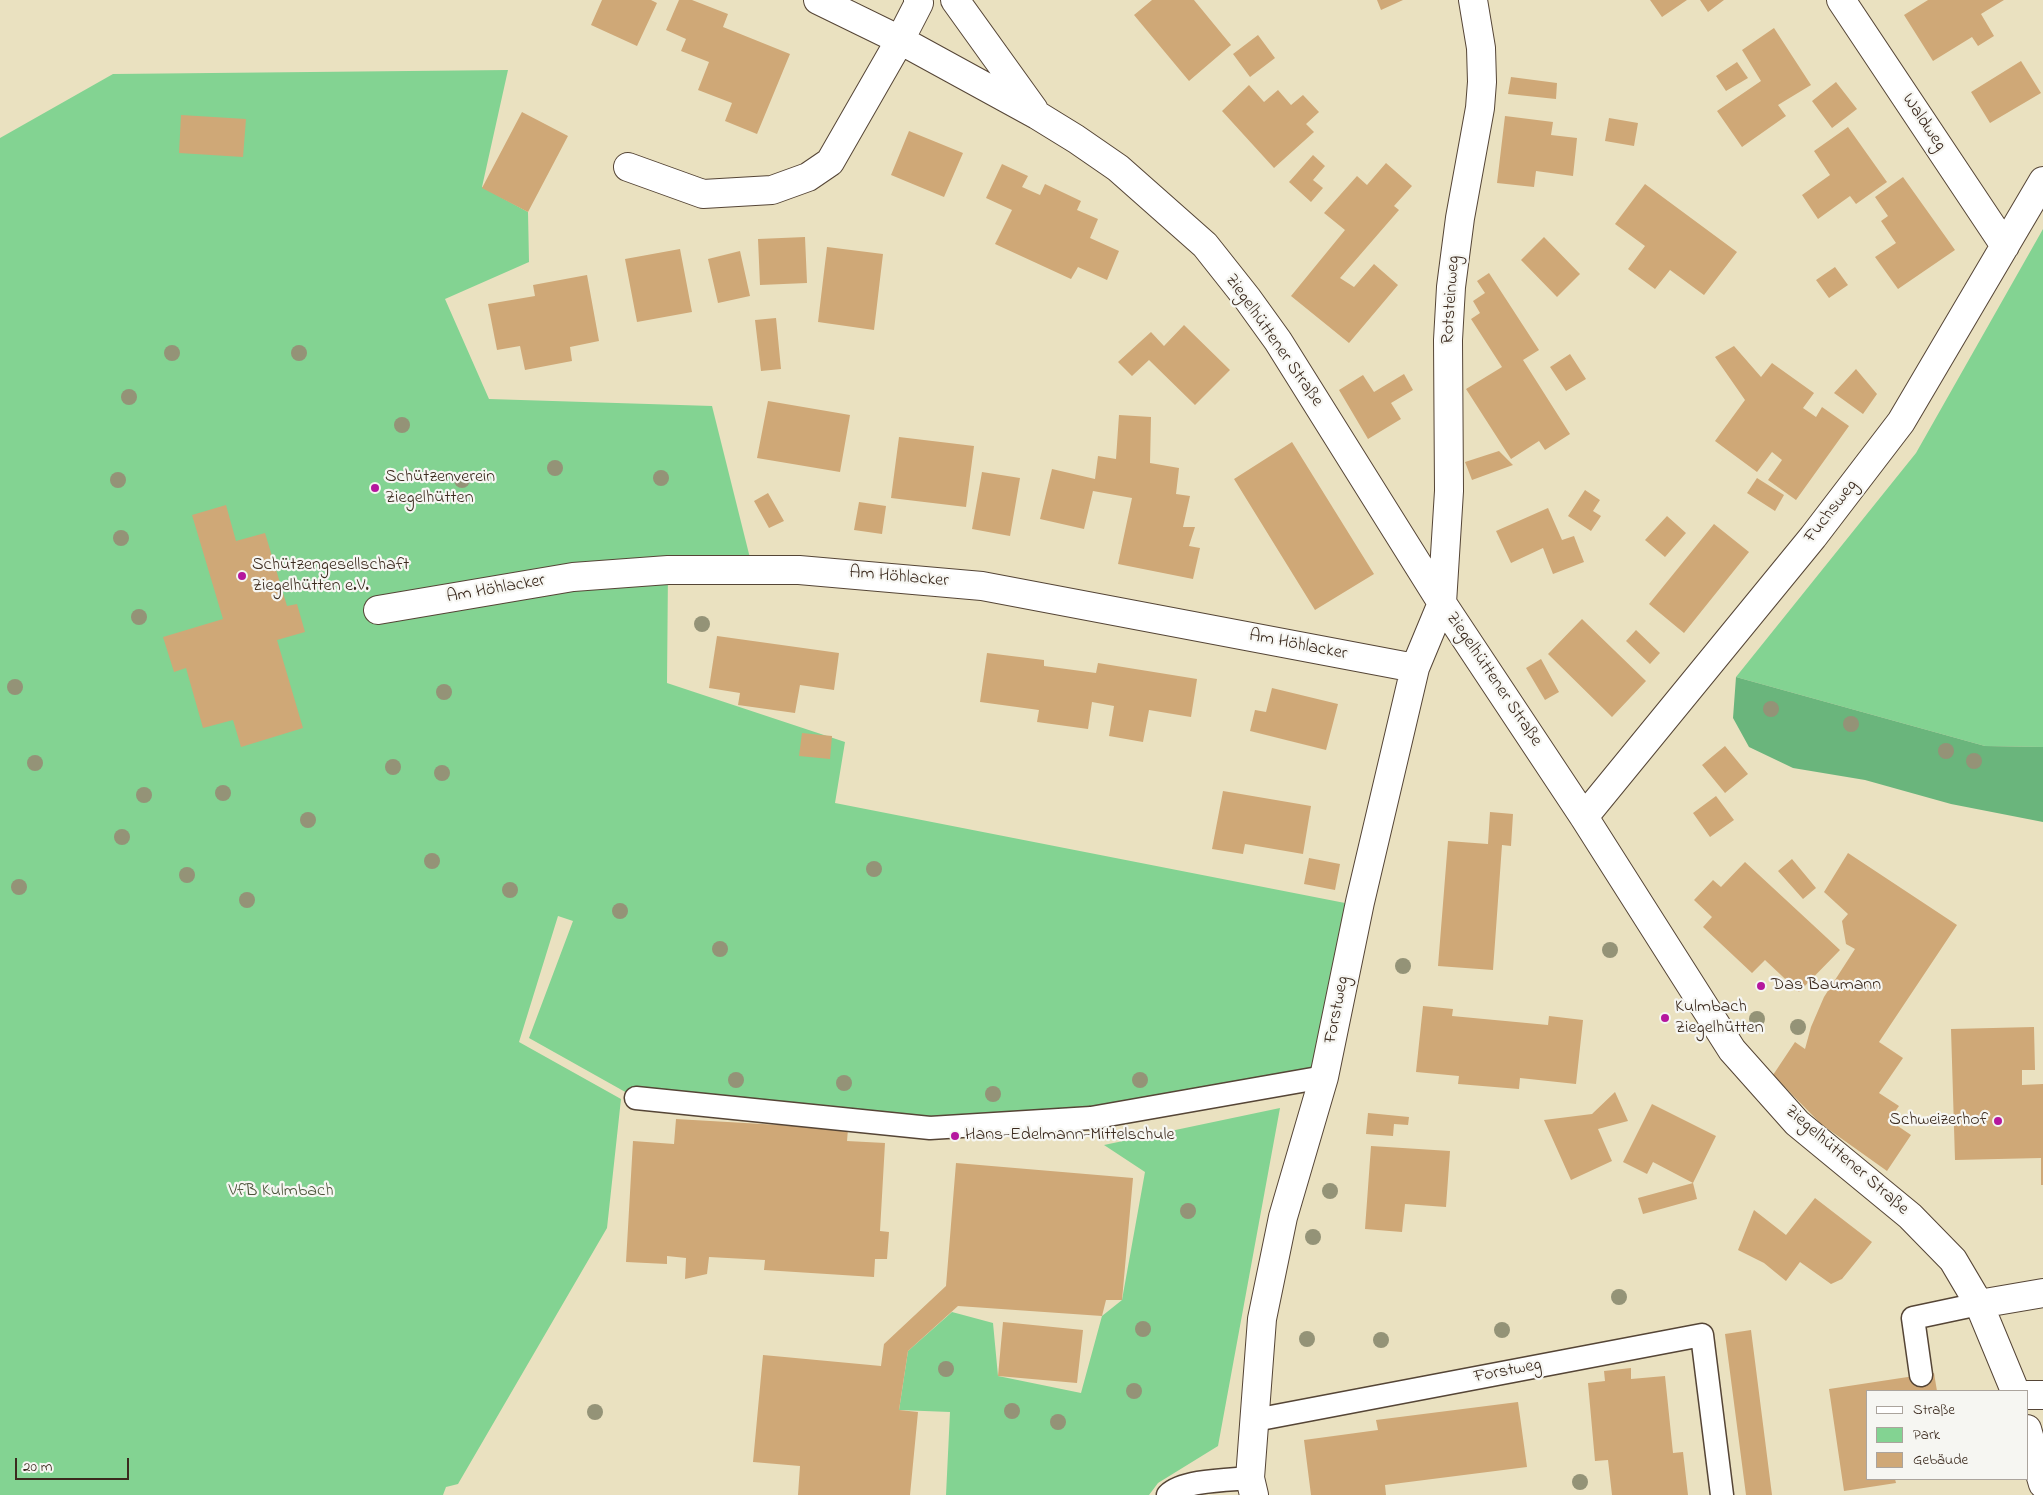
<!DOCTYPE html>
<html>
<head>
<meta charset="utf-8">
<style>
	body { margin:0 }
	#map { position:relative; width:2043px; height:1495px; overflow:hidden; background:#eae1c0; font-family:"Indie Flower",sans-serif }
	canvas { display:block }
	.legend { position:absolute; left:1866px; top:1390px; width:162px; height:90px; box-sizing:border-box; background:#f6f6f2; border:1px solid #aba49d; margin:0; padding:6px 9px; list-style:none; font-size:15px; color:#3b2a1e }
	.legend li { display:flex; align-items:center; gap:10px; height:25px }
	.legend b { width:25px; border:1px solid #aba49d }
	.scale { position:absolute; left:15px; top:1458px; width:114px; height:22px; box-sizing:border-box; border:2px solid #3b2a1e; border-top:0; padding-left:6px; font-size:15px; line-height:18px; white-space:nowrap; color:#3b2a1e; -webkit-text-stroke:4px #f6f6f2; paint-order:stroke }
</style>
</head>
<body>
<div id="map">
<canvas width="2043" height="1495"></canvas>
<ul class="legend">
<li><b style="height:6px;background:#fff"></b>Straße</li>
<li><b style="height:14px;background:#83d392"></b>Park</li>
<li><b style="height:14px;background:#cfa877"></b>Gebäude</li>
</ul>
<div class="scale">20 m</div>
</div>
<script>
const context = document.querySelector('canvas').getContext('2d');
context.lineJoin = 'round';
function fill(path, color) { context.fillStyle = color; context.fill(path, 'evenodd'); }
function stroke(path, color, width, dash) { context.strokeStyle = color; context.lineWidth = width; context.lineCap = dash ? 'butt' : 'round'; context.setLineDash(dash || []); context.stroke(path); }
function drawText(font, color, halo, rows, align = 'center') {
  context.font = font + ' "Indie Flower",sans-serif'; context.lineWidth = 4.5; context.setLineDash([]); context.textBaseline = 'middle'; context.strokeStyle = halo; context.fillStyle = color; for (const [text, x, y, turn = 0] of rows) {
    context.save(); context.translate(x, y); context.rotate((+turn || 0) * Math.PI / 180); context.textAlign = isNaN(turn) ? turn : align; if (halo) context.strokeText(text, 0, 0); context.fillText(text, 0, 0); context.restore();
  }
}
fill(new Path2D(`
	M508,70L482,187L528,212L529,262L445,299L489,399L712,406L753,570H668L667,683L845,742L835,803L1345,903L1324,1077L930,1128L636,1098L529,1038L573,921L558,916L519,1042L621,1099L607,1228L458,1484L446,1487L443,1495H0V138L113,74Z
	M2043,229V747L1985,746L1736,677L1916,453Z
	M1280,1108L1218,1446L1158,1483L1149,1495H946L950,1412L899,1410L908,1351L952,1312L993,1323L998,1376L1081,1393L1102,1316L1122,1300L1145,1172L1104,1145Z`), '#83d392');
fill(new Path2D(`
	M1736,677L1985,746L2043,747V822L1951,804L1865,780L1793,768L1749,747L1733,718Z`), '#6ab57c');
fill(new Path2D(`
	M602,0H651L657,3L637,46L591,25Z
	M679,0H692L728,14L723,27L790,54L757,134L725,121L732,103L698,90L709,62L681,51L686,39L666,30Z
	M1152,0H1194L1231,45L1189,81L1134,15Z
	M1377,0H1403L1381,10Z
	M1650,0H1687L1662,17Z
	M1700,0H1724L1708,12Z
	M1928,0H2004L1981,14L1994,36L1978,46L1972,37L1933,61L1904,15Z
	M1774,28L1811,85L1778,105L1786,116L1742,147L1717,111L1761,81L1742,50Z
	M1258,35L1275,58L1250,77L1233,54Z
	M2021,61L2041,93L1990,123L1971,92Z
	M1737,62L1748,78L1726,91L1716,76Z
	M1511,77L1557,83L1556,99L1508,94Z
	M1836,82L1857,109L1832,128L1812,101Z
	M1249,85L1264,102L1278,90L1291,105L1303,95L1319,112L1306,124L1314,132L1274,168L1222,111Z
	M522,112L568,136L528,212L482,188Z
	M181,115L246,119L243,157L179,153Z
	M1505,116L1553,122L1551,135L1577,138L1573,176L1536,171L1534,187L1497,183Z
	M1609,118L1638,123L1634,146L1605,141Z
	M1848,127L1887,182L1856,204L1850,196L1818,219L1802,195L1830,175L1814,151Z
	M909,131L963,153L944,197L891,175Z
	M1313,155L1325,166L1313,180L1323,188L1311,202L1289,182Z
	M1386,163L1412,186L1394,206L1399,210L1340,278L1354,287L1374,264L1398,285L1349,343L1291,296L1345,230L1324,213L1357,176L1367,185Z
	M1002,164L1028,176L1022,187L1040,195L1045,184L1081,201L1077,210L1098,219L1090,238L1119,251L1107,280L1078,267L1071,279L995,244L1012,210L986,198Z
	M1903,177L1955,250L1898,289L1875,257L1896,243L1881,221L1888,216L1875,197Z
	M1645,184L1737,252L1704,295L1670,270L1655,289L1628,269L1645,246L1615,224Z
	M805,237L807,283L760,285L758,239Z
	M1544,237L1580,274L1557,297L1521,260Z
	M827,247L883,254L874,330L818,322Z
	M680,249L692,312L637,322L625,259Z
	M740,251L750,296L718,303L708,259Z
	M1835,267L1848,285L1829,298L1816,280Z
	M1489,273L1539,350L1523,360L1570,434L1545,450L1539,441L1511,459L1466,389L1502,367L1471,319L1480,313L1473,301L1485,293L1477,281Z
	M587,275L599,341L570,347L572,361L525,370L520,346L497,350L488,304L535,296L533,285Z
	M776,318L781,369L761,371L755,320Z
	M1184,325L1230,370L1195,405L1149,360L1132,376L1118,362L1151,332L1164,346Z
	M1734,346L1761,377L1772,363L1814,393L1803,408L1816,417L1822,407L1849,426L1796,500L1768,480L1782,460L1772,452L1757,472L1715,441L1745,400L1715,357Z
	M1570,354L1586,379L1566,391L1550,367Z
	M1856,369L1877,394L1863,414L1834,393Z
	M1404,374L1413,390L1391,403L1401,419L1368,439L1339,390L1363,375L1374,392Z
	M768,401L850,415L840,472L757,458Z
	M1119,415L1151,417L1150,463L1179,468L1176,494L1190,496L1183,527H1195L1189,546L1200,548L1193,579L1118,564L1132,498L1093,491L1084,529L1040,519L1052,469L1095,479L1098,456L1116,459Z
	M899,437L974,446L966,507L891,498Z
	M1292,442L1374,574L1315,610L1234,479Z
	M1499,451L1513,465L1472,480L1465,462Z
	M982,472L1020,478L1010,536L972,529Z
	M1757,478L1784,495L1775,511L1747,493Z
	M1585,490L1600,500L1593,511L1601,516L1591,531L1568,516Z
	M768,493L784,521L769,528L754,501Z
	M859,502L886,506L882,534L854,530Z
	M226,505L236,541L265,533L287,606L297,604L305,632L277,640L303,728L241,747L233,720L203,728L186,668L174,672L163,637L223,619L192,515Z
	M1548,508L1562,540L1574,536L1584,562L1553,574L1543,548L1511,563L1496,531Z
	M1667,516L1686,533L1665,557L1645,540Z
	M1714,524L1749,552L1684,633L1649,604Z
	M1582,619L1646,681L1612,717L1548,654Z
	M1636,630L1660,653L1650,664L1626,641Z
	M717,636L839,653L834,690L800,685L795,713L738,705L740,693L709,688Z
	M987,653L1044,660V666L1096,673L1098,663L1197,679L1191,717L1149,710L1143,742L1109,736L1114,706L1092,702L1088,729L1037,722L1039,710L980,702Z
	M1541,659L1559,692L1545,700L1526,668Z
	M1272,688L1338,704L1326,750L1250,731L1255,710L1266,712Z
	M802,733L832,736L830,759L799,756Z
	M1725,746L1748,774L1725,793L1702,765Z
	M1223,791L1311,806L1303,854L1245,844L1243,854L1212,849Z
	M1716,796L1734,820L1710,837L1693,813Z
	M1490,812L1513,814L1511,846L1502,845L1493,970L1438,966L1448,841L1488,844Z
	M1848,853L1957,925L1879,1042L1903,1058L1879,1093L1899,1106L1889,1120L1911,1135L1887,1171L1821,1124L1773,1075L1795,1042L1805,1049L1811,1027L1824,997L1855,949L1846,944L1842,921L1848,914L1824,892Z
	M1309,858L1340,864L1335,890L1304,884Z
	M1792,859L1816,888L1803,899L1778,871Z
	M1745,862L1840,950L1799,992L1765,960L1752,973L1703,927L1712,917L1694,900L1713,880L1721,887Z
	M1423,1006L1453,1009L1452,1016L1548,1025L1549,1016L1583,1020L1576,1084L1520,1078L1519,1089L1458,1084L1459,1076L1416,1072Z
	M2034,1027L2035,1070H2022V1085L2043,1084V1185H2041V1158L1955,1160L1951,1029Z
	M1615,1092L1628,1121L1598,1129L1612,1161L1571,1180L1544,1120L1592,1114Z
	M1652,1104L1716,1136L1693,1183L1697,1199L1643,1214L1638,1198L1693,1183L1653,1162L1647,1174L1623,1162Z
	M1368,1113L1409,1117L1408,1125L1394,1124L1393,1136L1366,1134Z
	M676,1119L848,1129L847,1141L885,1143L880,1231L889,1232L887,1259H875L874,1277L764,1270L765,1260L709,1257L707,1274L685,1279L686,1258L667,1256V1264L626,1262L633,1141L674,1144Z
	M1371,1146L1450,1151L1446,1207L1405,1204L1402,1232L1365,1229Z
	M956,1163L1133,1178L1122,1300H1106L1102,1316L958,1306L908,1351L899,1410L918,1412L910,1495H798L800,1466L753,1462L763,1355L881,1366L884,1344L946,1286Z
	M1815,1198L1872,1242L1842,1279L1831,1284L1800,1262L1786,1281L1764,1263L1738,1250L1754,1210L1786,1235Z
	M1003,1322L1083,1330L1077,1383L998,1376Z
	M1751,1330L1772,1495H1746L1725,1334Z
	M1631,1368V1379L1665,1376L1673,1453L1683,1452L1688,1495H1612L1608,1460L1595,1461L1588,1383L1605,1381L1604,1371Z
	M1934,1373L1937,1391H1867V1479H1895L1896,1483L1844,1491L1829,1389Z
	M1518,1402L1527,1467L1385,1485L1386,1495H1311L1304,1440L1378,1430L1376,1420Z`), '#cfa877');
const service = new Path2D(`
	M636,1098L930,1128L1091,1118L1324,1077
	M1921,1375L1913,1318L1979,1304
	M1255,1420L1702,1335L1722,1495
	M1168,1495C1183,1480 1229,1480 1250,1478`);
const minor = new Path2D(`
	M818,0L900,40L1037,115L1076,139L1118,168L1205,245L1247,298L1278,341L1442,603L1584,817L1732,1050L1797,1123L1910,1216L1953,1260L1979,1304L2015,1391
	M955,0L1034,110
	M1841,0L2005,246
	M628,167L703,194L772,190L808,177L830,162L900,40L919,3L918,0
	M378,610L573,577L668,570H799L982,586L1415,668
	M1584,817L1813,537L1901,422L2043,181
	M1979,1304L2043,1293
	M2027,1395H2043
	M2027,1429L2043,1484
	M1254,1495L1250,1478L1262,1319L1283,1217L1324,1077L1360,902L1415,668L1442,603L1449,491L1448,340L1451,287L1460,218L1480,108L1482,82L1481,48L1473,0`);
stroke(service, '#554536', 25);
stroke(minor, '#554536', 30);
stroke(service, '#fff', 22);
stroke(minor, '#fff', 28);
context.fillStyle = '#949377';
for (const [x, y] of [
	[172,353],
	[299,353],
	[129,397],
	[402,425],
	[555,468],
	[661,478],
	[118,480],
	[462,480],
	[121,538],
	[139,617],
	[702,624],
	[15,687],
	[444,692],
	[1771,709],
	[1851,724],
	[1946,751],
	[1974,761],
	[35,763],
	[393,767],
	[442,773],
	[223,793],
	[144,795],
	[308,820],
	[122,837],
	[432,861],
	[874,869],
	[187,875],
	[19,887],
	[510,890],
	[247,900],
	[620,911],
	[720,949],
	[1610,950],
	[1403,966],
	[1757,1019],
	[1798,1027],
	[736,1080],
	[1140,1080],
	[844,1083],
	[993,1094],
	[1330,1191],
	[1188,1211],
	[1313,1237],
	[1619,1297],
	[1143,1329],
	[1502,1330],
	[1307,1339],
	[1381,1340],
	[946,1369],
	[1134,1391],
	[1012,1411],
	[595,1412],
	[1058,1422],
	[1580,1482]
]) { context.beginPath(); context.arc(x, y, 8, 0, 2 * Math.PI); context.fill(); }
for (const [x, y, r, color] of [
	[375,488,5,"#b5179e"],
	[242,576,5,"#b5179e"],
	[1761,986,5,"#b5179e"],
	[1665,1018,5,"#b5179e"],
	[1998,1121,5,"#b5179e"],
	[955,1136,5,"#b5179e"]
]) { const dot = new Path2D(); dot.arc(x, y, r, 0, 2 * Math.PI); context.fillStyle = color; context.fill(dot); stroke(dot, '#f6f6f2', 2); }
drawText('18px', '#3b2a1e', '#f6f6f2', [
	["Waldweg",1923,123,56],
	["Rotsteinweg",1452,300,-86],
	["Ziegelhüttener Straße",1273,341,55],
	["Fuchsweg",1832,512,-52],
	["Am Höhlacker",899,578,5],
	["Am Höhlacker",496,590,-10],
	["Am Höhlacker",1298,646,11],
	["Ziegelhüttener Straße",1493,680,56],
	["Forstweg",1338,1010,-79],
	["Ziegelhüttener Straße",1846,1161,41],
	["Forstweg",1508,1372,-11]
]);
drawText('18px', '#3b2a1e', '#f6f6f2', [
	["Schützenverein",385,478],
	["Ziegelhütten",385,499],
	["Schützengesellschaft",252,566],
	["Ziegelhütten e.V.",252,587],
	["Das Baumann",1771,986],
	["Kulmbach",1675,1008],
	["Ziegelhütten",1675,1029],
	["Schweizerhof",1988,1121,"right"],
	["Hans-Edelmann-Mittelschule",965,1136]
], 'left');
drawText('18px', '#4d543b', '#f6f6f2', [
	["VfB Kulmbach",281,1192]
]);
</script>
</body>
</html>
